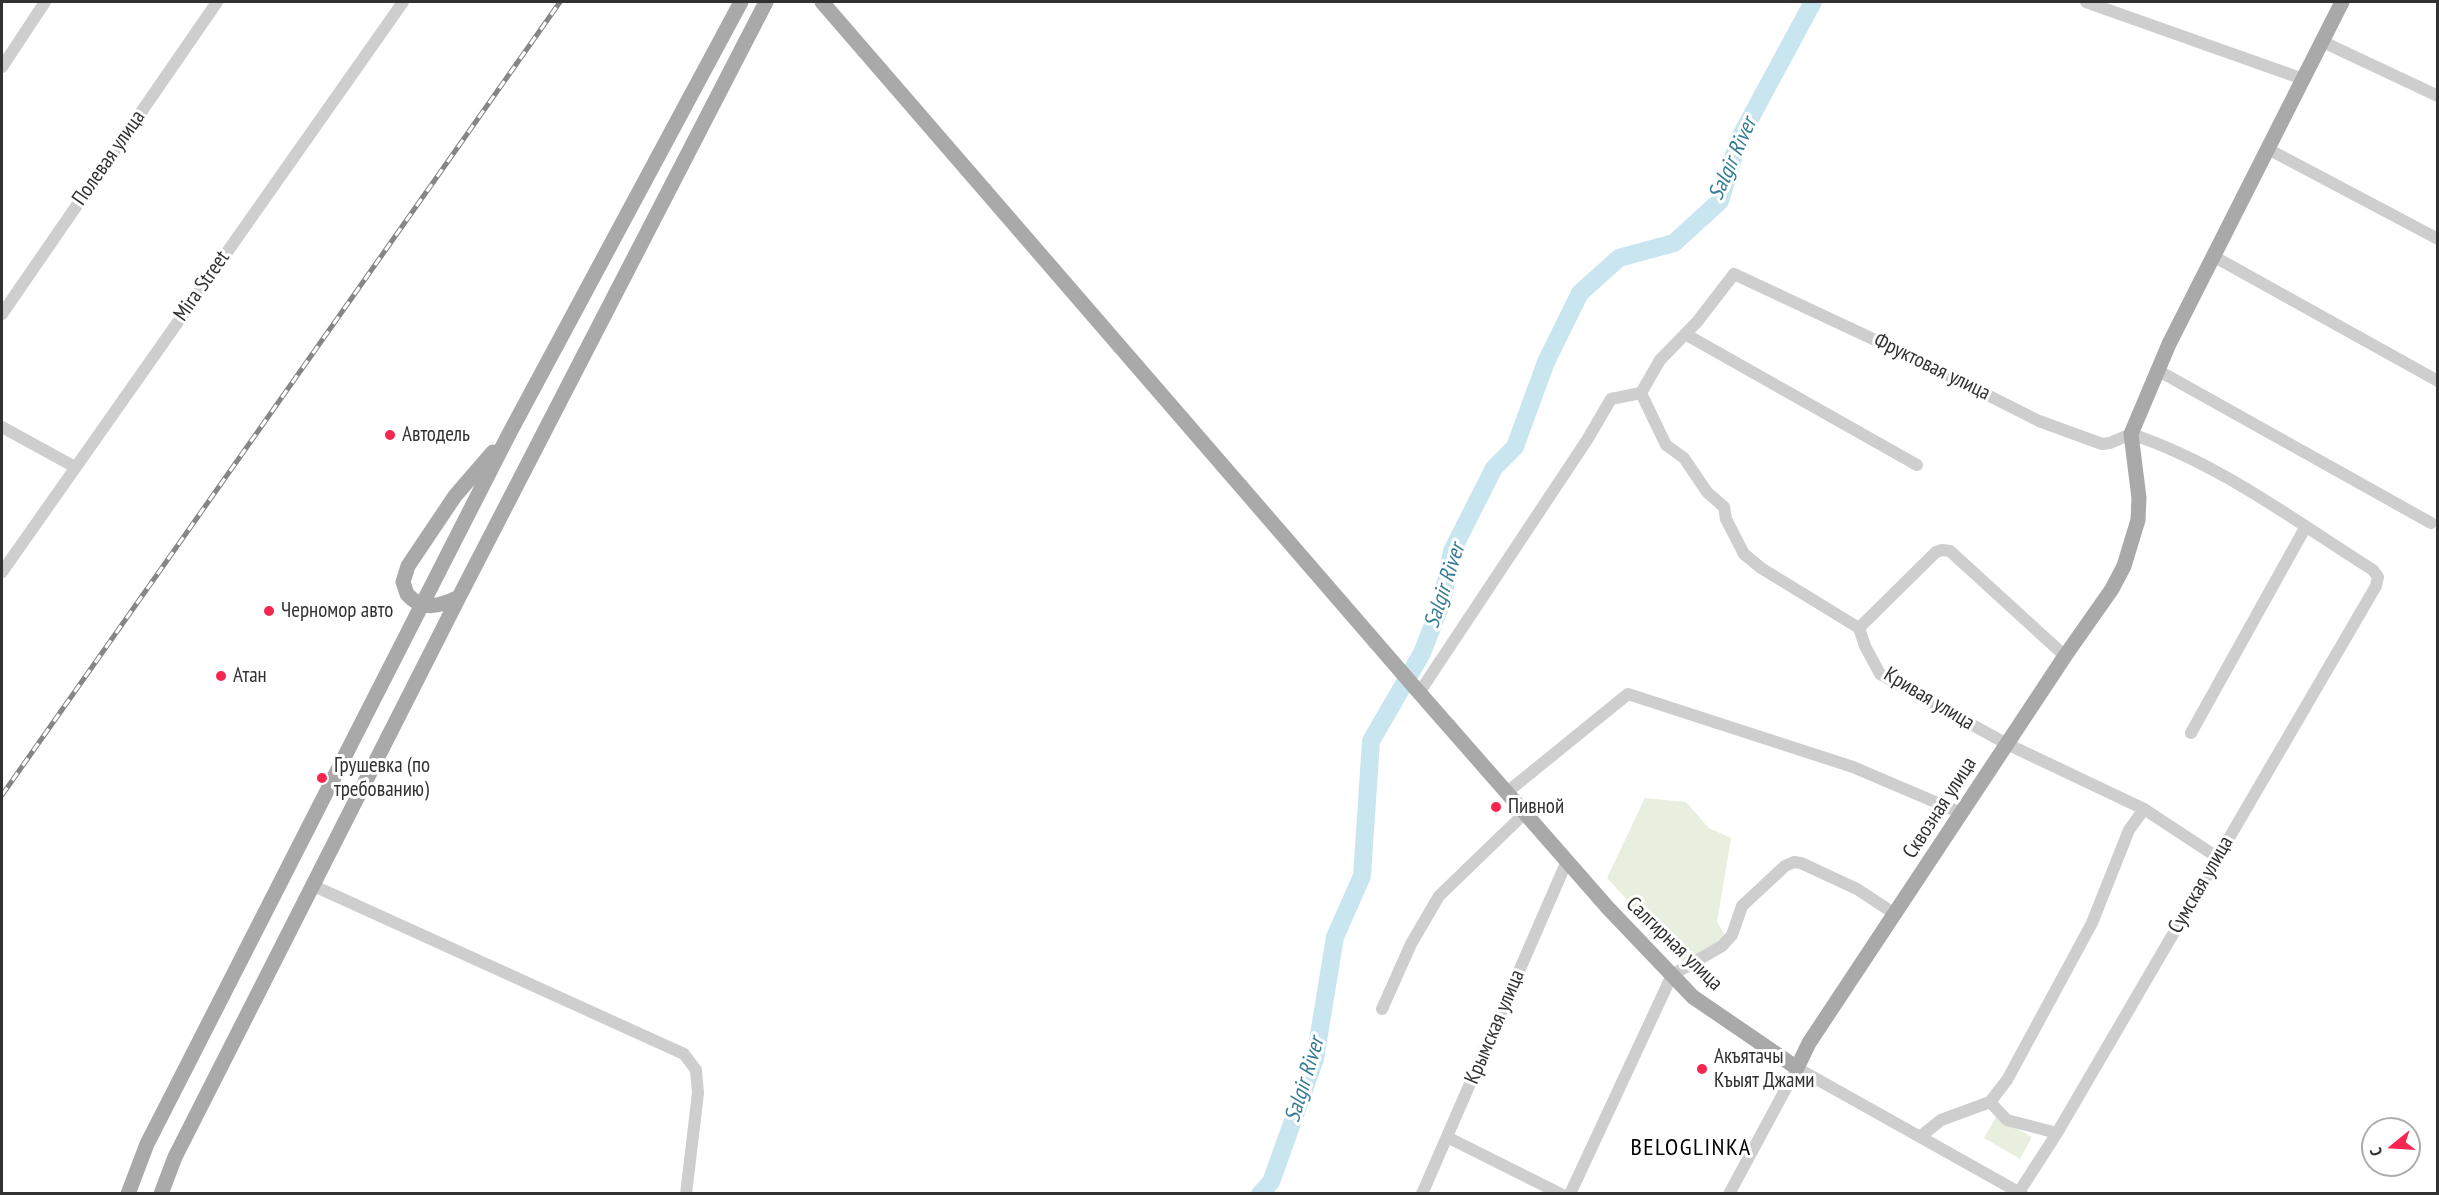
<!DOCTYPE html>
<html>
<head>
<meta charset="utf-8">
<style>
	body { margin:0 }
	#map { position:relative; width:2439px; height:1195px; overflow:hidden; background:#fff; font-family:"PT Sans Narrow",sans-serif }
	canvas { display:block }
	.frame { position:absolute; inset:0; border:3px solid #313131; pointer-events:none }
	.north { position:absolute; left:2361px; top:1117px; width:60px; height:60px; box-sizing:border-box; background:#fff; border:2px solid #adadad; border-radius:50%; rotate:252deg; font-size:16px; font-weight:700; line-height:24px; text-align:center; color:#313131 }
	.north::after { content:''; display:block; margin:auto; width:21px; height:27px; background:#f62650; clip-path:polygon(50% 0,100% 100%,50% 72%,0 100%) }
</style>
</head>
<body>
<div id="map">
<canvas width="2439" height="1195"></canvas>
<div class="frame"></div>
<div class="north">С</div>
</div>
<script>
const context = document.querySelector('canvas').getContext('2d');
context.lineJoin = 'round';
function fill(path, color) { context.fillStyle = color; context.fill(path, 'evenodd'); }
function stroke(path, color, width, dash) { context.strokeStyle = color; context.lineWidth = width; context.lineCap = dash ? 'butt' : 'round'; context.setLineDash(dash || []); context.stroke(path); }
function drawText(font, color, halo, rows, align = 'center') {
  context.font = font + ' "PT Sans Narrow",sans-serif'; context.lineWidth = 6; context.setLineDash([]); context.textBaseline = 'middle'; context.strokeStyle = halo; context.fillStyle = color; for (const [text, x, y, turn = 0] of rows) {
    context.save(); context.translate(x, y); context.rotate((+turn || 0) * Math.PI / 180); context.textAlign = isNaN(turn) ? turn : align; if (halo) context.strokeText(text, 0, 0); context.fillText(text, 0, 0); context.restore();
  }
}
fill(new Path2D(`
	M1645,798L1686,802L1709,828L1731,838L1717,922L1724,933L1721,944L1683,961L1607,878Z
	M1996,1117L2032,1137L2020,1159L1984,1138Z`), '#e9efde');
stroke(new Path2D(`
	M1260,1194L1271,1182L1315,1059L1335,937L1362,876L1371,741L1422,653L1442,602L1452,551L1494,468L1515,447L1546,362L1580,293L1619,258L1674,243L1720,201L1739,139L1813,2`), '#c9e6f0', 18);
stroke(new Path2D(`
	M2086,2L2303,79
	M2321,41L2438,96
	M2,67L45,2
	M2268,149L2438,239
	M2213,256L2438,381
	M2,314L217,2
	M1685,334L1917,465
	M2159,371L2431,523
	M1641,393L1666,445L1684,458L1707,492L1724,507L1726,519L1744,554L1761,568L1859,628L1865,646L1880,674L2007,744L2144,809L2217,857
	M2,427L75,467
	M2,572L403,2
	M1859,628L1936,552L1942,550L1950,551L2065,656
	M1419,693L1587,440L1611,399L1641,393L1660,360L1697,322L1734,274L1920,361L2039,421L2102,444L2110,443L2131,434C2219,463 2295,521 2373,570L2378,577L2376,586L2057,1133L2019,1192
	M2191,733L2305,528
	M1506,793L1628,694L1853,767L1961,813
	M314,886L684,1054L696,1070L698,1093L686,1194
	M1382,1009L1411,944L1439,896L1525,813
	M1990,1102L2007,1120L2057,1133
	M1921,1136L1941,1120L1990,1102L2007,1080L2092,923L2129,830L2144,809
	M1447,1137L1561,1194
	M1422,1194L1567,861
	M1570,1194L1672,975L1722,946L1732,935L1742,906L1785,866L1794,862L1801,863L1857,889L1895,914
	M1729,1194L1797,1068L2022,1194`), '#cecece', 12);
stroke(new Path2D(`
	M822,2L1417,690L1608,908L1693,997L1797,1068L1809,1043L2065,656L2112,589L2124,566L2138,520L2139,498L2131,434L2169,344L2342,2
	M459,597C440,606 423,612 407,594L403,582L408,566L455,496L493,452
	M128,1194L147,1144L509,434L741,2
	M161,1194L175,1157L459,597L766,2`), '#a9a9a9', 15);
const rail = new Path2D(`
	M2,795L560,2`);
stroke(rail, '#868686', 5);
stroke(rail, '#fff', 3, [9]);
for (const [x, y, r, color] of [
	[390,435,6,"#f62650"],
	[269,611,6,"#f62650"],
	[221,676,6,"#f62650"],
	[322,778,6,"#f62650"],
	[1496,807,6,"#f62650"],
	[1702,1069,6,"#f62650"]
]) { const dot = new Path2D(); dot.arc(x, y, r, 0, 2 * Math.PI); context.fillStyle = color; context.fill(dot); stroke(dot, '#fff', 2); }
drawText('21px', '#313131', '#fff', [
	["Полевая улица",109,158,-55],
	["Mira Street",202,286,-55],
	["Фруктовая улица",1932,367,26],
	["Кривая улица",1929,699,31],
	["Сквозная улица",1940,808,-57],
	["Сумская улица",2201,885,-60],
	["Салгирная улица",1674,944,44],
	["Крымская улица",1495,1027,-67]
]);
drawText('21px', '#313131', '#fff', [
	["Автодель",402,435],
	["Черномор авто",281,611],
	["Атан",233,676],
	["Грушевка (по",334,766],
	["требованию)",334,790],
	["Пивной",1508,807],
	["Акъятачы",1714,1057],
	["Къыят Джами",1714,1081]
], 'left');
drawText('italic 22px', '#347c95', '#fff', [
	["Salgir River",1733,159,-66],
	["Salgir River",1445,586,-72],
	["Salgir River",1305,1080,-73]
]);
context.letterSpacing = '1.5px';
drawText('24px', '#000', '#fff', [
	["BELOGLINKA",1691,1148]
]);
context.letterSpacing = '0px';
</script>
</body>
</html>
